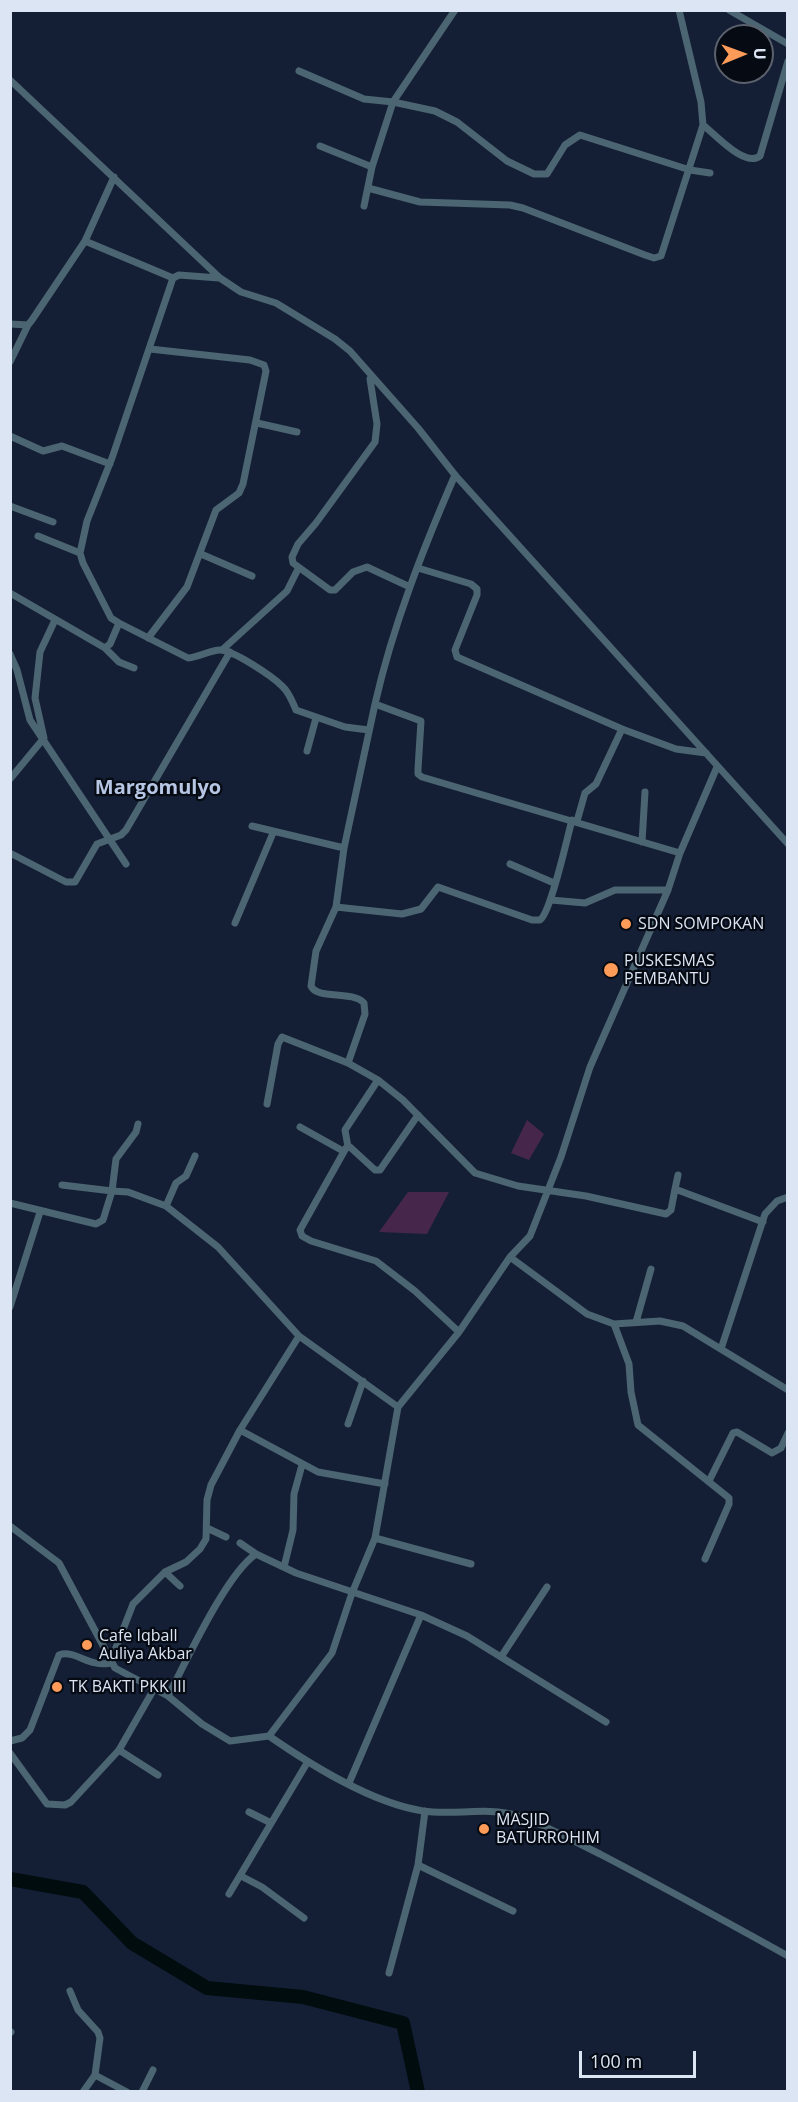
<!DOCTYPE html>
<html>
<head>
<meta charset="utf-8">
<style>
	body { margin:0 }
	#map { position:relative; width:798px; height:2102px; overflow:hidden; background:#141f36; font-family:"Open Sans",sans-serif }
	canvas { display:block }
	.frame { position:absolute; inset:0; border:12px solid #dce5f4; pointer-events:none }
	.north { position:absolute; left:714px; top:24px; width:60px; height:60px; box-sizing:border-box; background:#050a13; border:2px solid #5b626d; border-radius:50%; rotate:89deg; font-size:16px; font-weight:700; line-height:24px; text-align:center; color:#dce5f4 }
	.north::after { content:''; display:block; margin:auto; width:21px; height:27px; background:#fe9b58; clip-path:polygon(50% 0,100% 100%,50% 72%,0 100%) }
	.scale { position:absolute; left:579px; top:2051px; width:117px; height:27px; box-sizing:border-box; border:3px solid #dce5f4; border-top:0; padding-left:8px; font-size:18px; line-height:21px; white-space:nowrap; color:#dce5f4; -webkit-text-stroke:4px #050a13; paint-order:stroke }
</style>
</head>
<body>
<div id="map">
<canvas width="798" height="2102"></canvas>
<div class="frame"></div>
<div class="north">U</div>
<div class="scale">100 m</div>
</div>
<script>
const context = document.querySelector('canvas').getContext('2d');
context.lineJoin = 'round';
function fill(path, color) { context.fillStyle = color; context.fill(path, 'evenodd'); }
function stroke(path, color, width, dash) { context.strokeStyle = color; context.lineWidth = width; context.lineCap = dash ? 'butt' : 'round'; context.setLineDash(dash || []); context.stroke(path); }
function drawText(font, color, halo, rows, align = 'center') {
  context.font = font + ' "Open Sans",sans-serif'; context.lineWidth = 4.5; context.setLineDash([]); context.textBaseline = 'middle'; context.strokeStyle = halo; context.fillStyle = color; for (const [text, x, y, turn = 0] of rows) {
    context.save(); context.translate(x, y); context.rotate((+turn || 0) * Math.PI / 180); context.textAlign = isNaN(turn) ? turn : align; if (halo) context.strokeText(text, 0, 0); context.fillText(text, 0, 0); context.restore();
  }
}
fill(new Path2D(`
	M527,1120L544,1134L529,1160L511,1153Z
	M408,1192H449L427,1234L379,1232Z`), '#46274b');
stroke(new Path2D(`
	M10,1879L83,1892L132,1943L207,1988L303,1997L403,2023L418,2092`), '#000c0e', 14);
stroke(new Path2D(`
	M729,10L788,44
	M299,71L364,99L393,102L435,111L457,122L507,161L534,174H547L565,145L580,135L690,170L710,173
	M10,80L220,278L241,292L276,303L335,339L350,351L418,428L455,475L788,844
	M703,125C716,135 745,168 760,156L788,61
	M320,146L372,167
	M368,188L420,202L510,205L523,208L645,255L654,258L661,256L703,125L701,102L679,10
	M364,206L372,167L393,102L455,10
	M85,241L173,278
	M219,278L179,275L173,278L112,458L87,521L80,553L83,563L111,618L119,623L188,658C200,657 210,650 220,650C233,650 272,676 282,686C289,692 292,701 296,710L345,727L369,730
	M10,324L28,325L32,320L85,241L114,177
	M10,362L28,325
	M370,379L377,424L375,442L316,523L298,544L292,557L293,563L330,590H335L353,572L367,567L410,587
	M257,423L297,432
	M10,436L43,451L62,446L110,464
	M10,506L53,522
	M38,536L80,553
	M201,554L252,576
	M418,568L471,584L477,589V595L455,650L457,657L622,729L596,784L585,793L577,821
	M10,593L105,648L119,662L134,668
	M148,638L187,587L216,510L239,493L243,484L266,371L264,365L250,360L150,349
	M105,648L110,644L119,623
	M222,650L287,591L298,569
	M10,654L17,670L30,720L126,864
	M375,704C393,625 423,549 455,475
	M622,729L676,749L706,753
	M307,751L316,718
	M10,779L44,738L35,698L40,652L55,620
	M252,826L344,848
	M642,842L645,792
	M10,853L66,882H75L97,844L121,835L126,830L230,652
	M680,853L422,777L418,774V769L421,721L375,704L344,848L336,907L316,951L311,986C317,1000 352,990 364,1003L365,1014L348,1063L378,1080L403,1100L475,1173L518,1186L586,1196L666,1214L671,1210L675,1189L763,1222
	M510,864L554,883
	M551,900L585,903L615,890H668
	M336,907L402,914L421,909L438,887L532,920H540C551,912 567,838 572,820
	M235,923L273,833
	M267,1104L278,1044L282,1037L348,1063
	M418,1115L380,1170H375L350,1147L346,1148L300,1230L302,1236L311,1241L376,1261L415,1291L459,1332
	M300,1127L343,1151
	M348,1147L345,1130L378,1080
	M62,1185L112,1191L116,1159L136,1132L138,1124
	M675,1189L678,1175
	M10,1203L96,1224L103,1220L112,1191L128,1192L166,1206L218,1247L299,1336L398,1407
	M166,1206L176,1183L186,1176L195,1156
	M510,1257L587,1314L614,1324L660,1321L683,1326L788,1390
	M10,1307L40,1212
	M636,1322L651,1269
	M614,1324L629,1364L631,1392L638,1425L729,1498V1504L705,1559
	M721,1349L765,1214L777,1201L788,1197
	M348,1424L363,1381
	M240,1430L318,1472L385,1484
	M709,1481L733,1433L737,1432L772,1453L781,1448L788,1433
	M10,1526L59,1563L115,1668L168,1696L202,1724L230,1741L269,1736C311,1765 371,1803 423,1811C454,1816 486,1806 518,1816C546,1825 573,1841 600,1854C663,1887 725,1921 788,1956
	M207,1528L226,1537
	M375,1538L471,1564
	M240,1543L256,1554
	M284,1567L293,1530L294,1494L302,1465
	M165,1572L180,1586
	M501,1657L547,1587
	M168,1696C186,1662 226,1574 256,1554L296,1573L421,1615L467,1636L606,1722
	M269,1736L332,1653L352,1593L375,1538L398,1407L459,1332L510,1257L530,1236L561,1157L590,1067L668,890L680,853L717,767
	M10,1741L22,1738L30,1730L59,1655C75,1649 89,1668 110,1663L133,1604L165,1572L186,1562L200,1549L206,1539L207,1500L211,1485L240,1430L299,1336
	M119,1750L158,1775
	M10,1753L47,1804L65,1805L71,1802L119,1750L154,1689
	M349,1783L421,1615
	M249,1812L271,1823
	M418,1865L513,1911
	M241,1876L262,1887L304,1918
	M229,1894L307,1763
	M389,1973L418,1865L425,1811
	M70,1991L78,2010L98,2032L100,2038L95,2075L83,2092
	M10,2033L11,2032
	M95,2075L127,2092
	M142,2092L153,2070`), '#4c6572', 7);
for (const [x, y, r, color] of [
	[626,924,6,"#fe9b58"],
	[611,970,8,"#fe9b58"],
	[87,1645,6,"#fe9b58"],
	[57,1687,6,"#fe9b58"],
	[484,1829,6,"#fe9b58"]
]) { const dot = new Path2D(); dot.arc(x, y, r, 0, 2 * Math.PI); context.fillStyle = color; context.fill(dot); stroke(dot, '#050a13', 2); }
drawText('16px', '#dce5f4', '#050a13', [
	["SDN SOMPOKAN",638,924],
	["PUSKESMAS",624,961],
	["PEMBANTU",624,979],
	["Cafe Iqball",99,1636],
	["Auliya Akbar",99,1654],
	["TK BAKTI PKK III",69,1687],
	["MASJID",496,1820],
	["BATURROHIM",496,1838]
], 'left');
drawText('bold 20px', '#b5c5e3', '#050a13', [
	["Margomulyo",158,788]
]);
</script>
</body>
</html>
